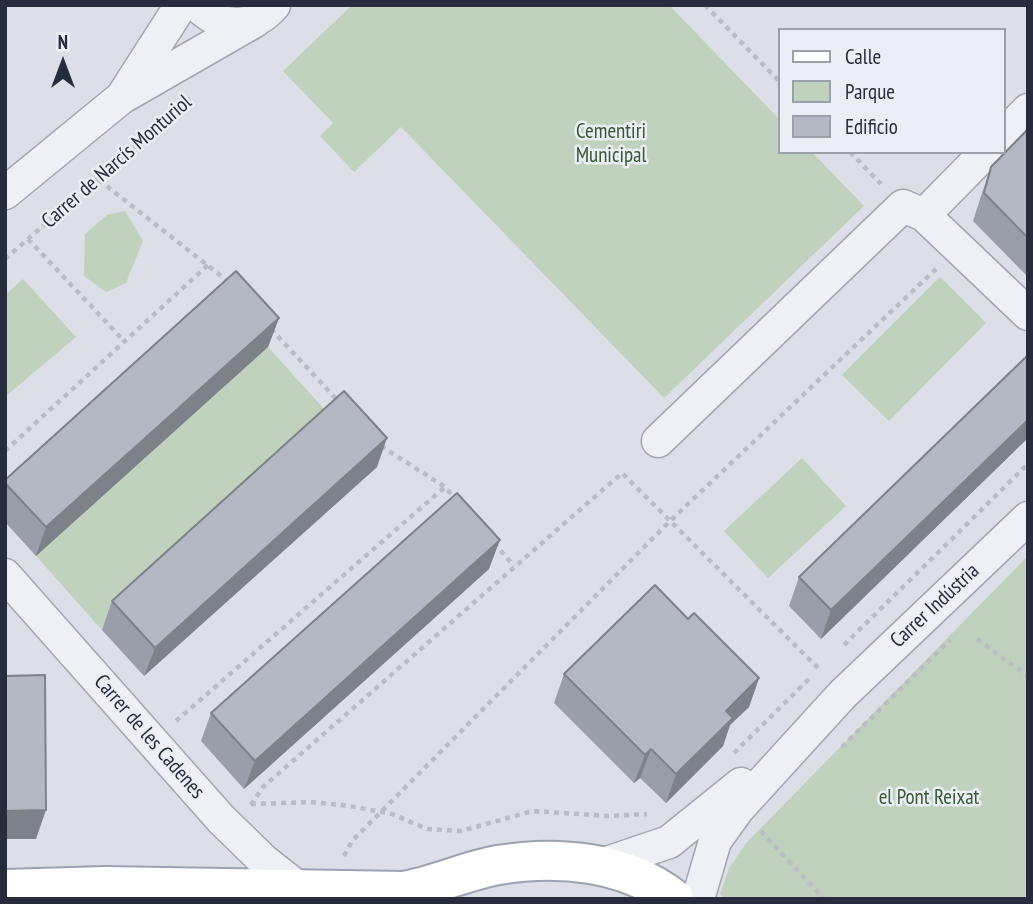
<!DOCTYPE html>
<html>
<head>
<meta charset="utf-8">
<style>
	body { margin:0 }
	#map { position:relative; width:1033px; height:904px; overflow:hidden; background:#dcdfe7; font-family:"PT Sans Narrow",sans-serif }
	canvas { display:block }
	.frame { position:absolute; inset:0; border:7px solid #262c3d; pointer-events:none }
	.legend { position:absolute; left:778px; top:28px; width:228px; height:126px; box-sizing:border-box; background:#ebeef4; border:2px solid #9ca0ab; margin:0; padding:9px 12px; list-style:none; font-size:21px; color:#262c3d }
	.legend li { display:flex; align-items:center; gap:14px; height:35px }
	.legend b { width:35px; border:2px solid #9ca0ab }
	.north { position:absolute; left:28px; top:28px; width:70px; height:70px; -webkit-text-stroke:5px #ebeef4; paint-order:stroke; rotate:0deg; font-size:19px; font-weight:700; line-height:28px; text-align:center; color:#262c3d }
	.north::after { content:''; display:block; margin:auto; width:24px; height:32px; background:#262c3d; clip-path:polygon(50% 0,100% 100%,50% 72%,0 100%) }
</style>
</head>
<body>
<div id="map">
<canvas width="1033" height="904"></canvas>
<div class="frame"></div>
<ul class="legend">
<li><b style="height:9px;background:#fff"></b>Calle</li>
<li><b style="height:19px;background:#c0d1bd"></b>Parque</li>
<li><b style="height:19px;background:#b3b8c3"></b>Edificio</li>
</ul>
<div class="north">N</div>
</div>
<script>
const context = document.querySelector('canvas').getContext('2d');
context.lineJoin = 'round';
function fill(path, color) { context.fillStyle = color; context.fill(path, 'evenodd'); }
function stroke(path, color, width, dash) { context.strokeStyle = color; context.lineWidth = width; context.lineCap = dash ? 'butt' : 'round'; context.setLineDash(dash || []); context.stroke(path); }
function drawText(font, color, halo, rows, align = 'center') {
  context.font = font + ' "PT Sans Narrow",sans-serif'; context.lineWidth = 5; context.setLineDash([]); context.textBaseline = 'middle'; context.strokeStyle = halo; context.fillStyle = color; for (const [text, x, y, turn = 0] of rows) {
    context.save(); context.translate(x, y); context.rotate((+turn || 0) * Math.PI / 180); context.textAlign = isNaN(turn) ? turn : align; if (halo) context.strokeText(text, 0, 0); context.fillText(text, 0, 0); context.restore();
  }
}
fill(new Path2D(`
	M352,5H669L779,119V152H812L864,206L664,398L401,127L354,172L320,136L333,123L283,71Z
	M125,211L143,241L126,283L106,292L84,276L85,234L107,215Z
	M940,277L986,323L889,421L842,375Z
	M23,279L76,337L5,397V295Z
	M268,347L334,420L102,630L36,556Z
	M802,458L846,506L768,578L724,531Z
	M1028,556V899H725L720,894L729,868L747,842Z`), '#c0d1bd');
const minor = new Path2D(`
	M197,5C220,28 251,32 274,5
	M124,94L181,5
	M1003,135L1028,110
	M5,193L121,98L255,21
	M924,215L986,152
	M658,441L903,206L924,215L1028,314
	M5,575L221,819L263,860L301,890
	M601,865L669,842L741,784
	M698,899L715,841L738,809L842,695L1028,518`);
const major = new Path2D(`
	M5,889L105,886L404,891C436,885 466,871 498,865C557,855 626,861 674,899`);
stroke(minor, '#a2a6b1', 35);
stroke(major, '#9ba2b2', 42);
stroke(new Path2D(`
	M705,5L779,81
	M850,152L881,184
	M99,180L230,283
	M28,239L123,340
	M5,259L193,96
	M271,329L339,402
	M381,446L445,487L456,500
	M5,451L209,264
	M494,543L514,566
	M977,639L1028,676
	M844,645L1028,464
	M176,721L445,487
	M842,747L950,640
	M734,753L810,678
	M251,804L310,802L350,806L392,814L427,829L461,831L533,811L608,816L647,814
	M251,805L263,787L622,473L821,671
	M761,831L824,899
	M344,856L352,841L669,522L936,269`), '#bbbdc5', 4.5, [5, 5]);
stroke(minor, '#eff0f5', 32);
stroke(major, '#fff', 38);
fill(new Path2D(`
	M1028,129V277L973,221L981,196L991,167Z
	M279,318L268,347L36,556L5,522V480Z
	M1028,355V438L821,639L789,606L799,577Z
	M377,467L144,676L102,630L112,601Z
	M489,569L244,789L201,741L211,713Z
	M688,619L759,678L749,707L730,725L723,746L666,803L640,778L634,783L554,703L564,674Z`), '#9a9ea8');
fill(new Path2D(`
	M279,318L268,347L36,556L46,527Z
	M1028,420V438L821,639L831,610Z
	M387,438L377,467L144,676L155,648Z
	M500,540L489,569L244,789L255,761Z
	M759,678L749,707L730,725L723,746L666,803L676,774L726,711Z
	M651,749L640,778L634,783L645,755Z
	M46,810L36,839H5V811Z`), '#7d8188');
const building = new Path2D(`
	M1028,129V238L984,193L991,167Z
	M236,271L279,318L46,527L5,483V480Z
	M1028,355V420L831,610L799,577Z
	M344,391L387,438L155,648L112,601Z
	M457,493L500,540L255,761L211,713Z
	M655,585L688,619L694,613L759,678L726,711L733,718L676,774L651,749L645,755L564,674Z
	M45,675L46,810L5,811V676Z`);
fill(building, '#b3b8c3');
stroke(building, '#7d8188', 2);
drawText('21px', '#365933', '#ebeef4', [
	["Cementiri",611,132],
	["Municipal",611,156],
	["el Pont Reixat",929,798]
]);
drawText('21px', '#262c3d', '#ebeef4', [
	["Carrer de Narcís Monturiol",117,162,-41],
	["Carrer Indústria",935,606,-43],
	["Carrer de les Cadenes",149,737,49]
]);
</script>
</body>
</html>
